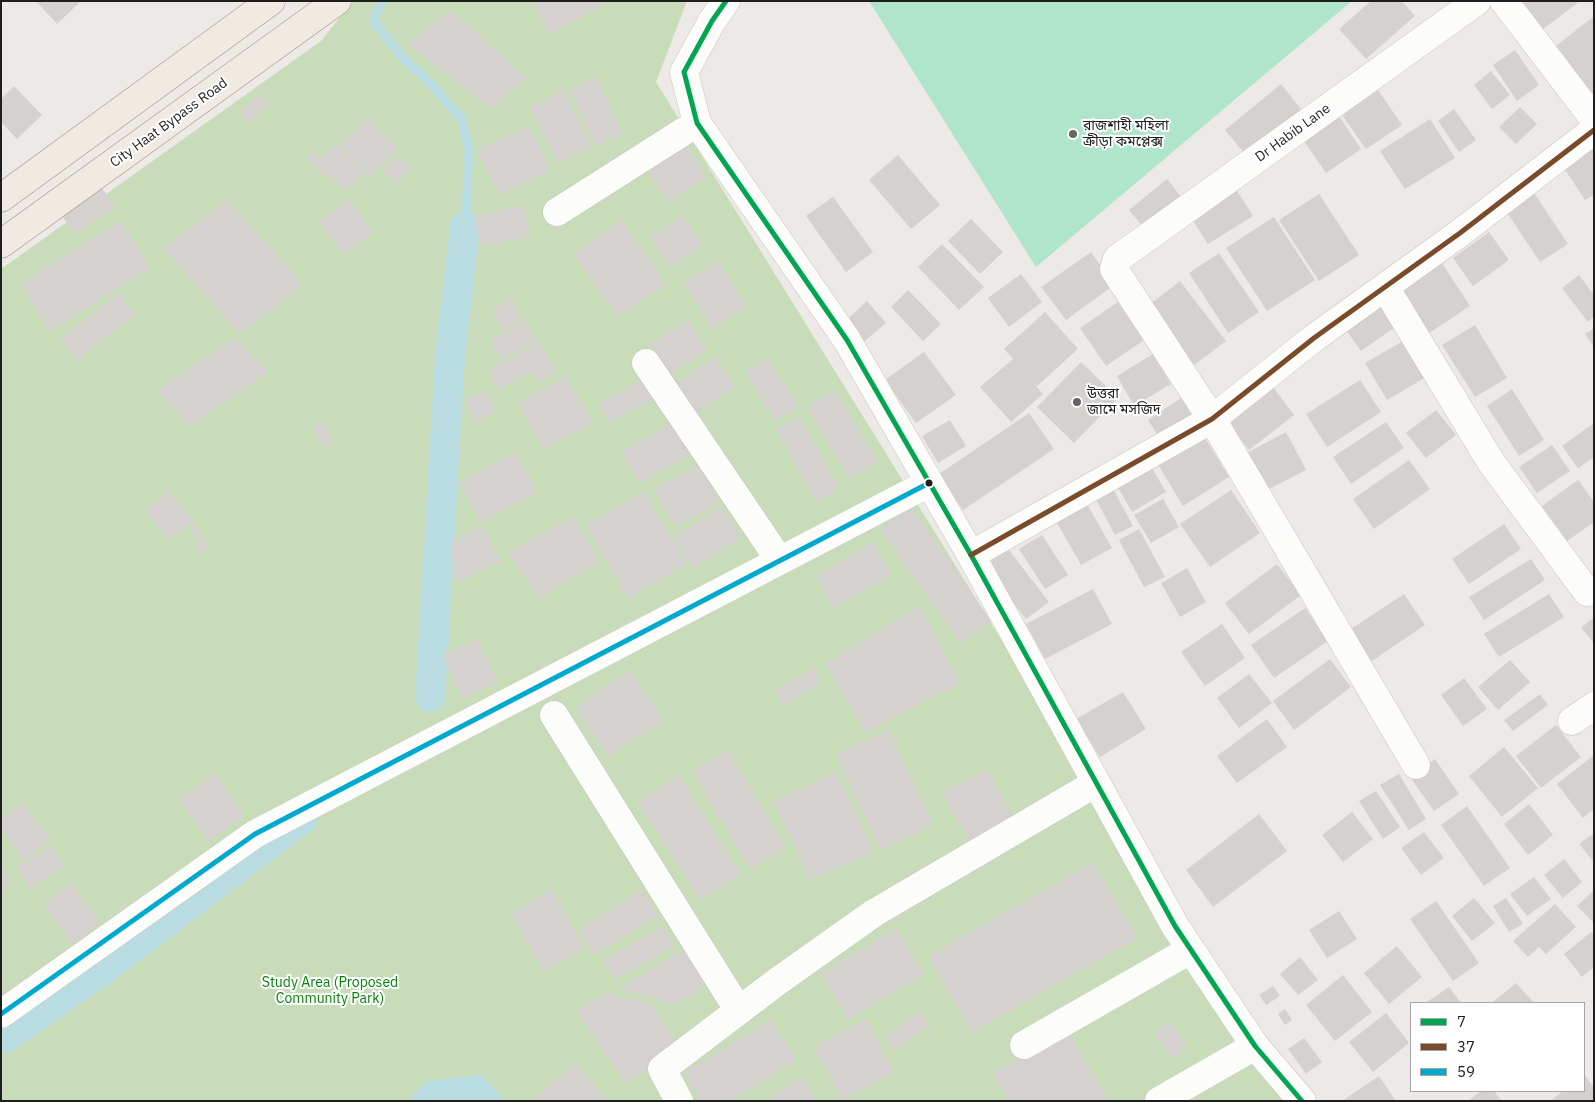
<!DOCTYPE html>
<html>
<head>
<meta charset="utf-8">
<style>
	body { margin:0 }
	#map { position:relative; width:1595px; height:1102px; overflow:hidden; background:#ece9e6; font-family:"IBM Plex Sans",sans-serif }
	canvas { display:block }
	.frame { position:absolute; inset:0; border:2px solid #1e1e1e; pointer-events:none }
	.legend { position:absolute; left:1410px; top:1002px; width:175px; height:90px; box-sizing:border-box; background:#fff; border:1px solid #a5a5a5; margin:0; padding:6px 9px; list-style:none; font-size:15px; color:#1e1e1e }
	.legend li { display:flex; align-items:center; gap:10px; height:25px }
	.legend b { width:25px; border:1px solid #a5a5a5 }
</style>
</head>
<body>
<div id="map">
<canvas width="1595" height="1102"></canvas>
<div class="frame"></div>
<ul class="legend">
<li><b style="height:6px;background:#00a651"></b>7</li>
<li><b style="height:6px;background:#7a4b2a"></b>37</li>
<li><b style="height:6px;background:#00a9ce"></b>59</li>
</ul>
</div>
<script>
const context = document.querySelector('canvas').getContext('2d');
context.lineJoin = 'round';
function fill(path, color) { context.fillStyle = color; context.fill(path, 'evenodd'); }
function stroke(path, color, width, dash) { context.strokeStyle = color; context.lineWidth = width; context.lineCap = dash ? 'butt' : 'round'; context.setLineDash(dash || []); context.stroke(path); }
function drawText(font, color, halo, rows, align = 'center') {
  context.font = font + ' "IBM Plex Sans","Noto Sans Bengali",sans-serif'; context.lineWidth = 4; context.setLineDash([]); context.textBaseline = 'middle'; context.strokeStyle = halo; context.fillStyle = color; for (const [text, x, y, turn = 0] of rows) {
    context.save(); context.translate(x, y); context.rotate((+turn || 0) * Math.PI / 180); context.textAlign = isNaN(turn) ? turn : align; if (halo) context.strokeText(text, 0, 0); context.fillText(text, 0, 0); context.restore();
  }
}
fill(new Path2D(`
	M353,1H687L656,82L1287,1101H1V269L321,41Z`), '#c9dcba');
fill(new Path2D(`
	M869,1H1352L1036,267Z`), '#afe5ca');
fill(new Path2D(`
	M481,1075L506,1101H407L426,1081Z`), '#b8dce1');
stroke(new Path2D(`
	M384,1L379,6L374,22L401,56L429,82L462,120L469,152L465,226`), '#b8dce1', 9);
stroke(new Path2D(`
	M430,697L450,355L465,226
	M5,1038L104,969L302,819`), '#b8dce1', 30);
fill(new Path2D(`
	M36,1H81L57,24Z
	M531,1H602L604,4L550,34Z
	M1371,1H1402L1415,16L1366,59L1339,29Z
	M1523,1H1580L1542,30L1522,2Z
	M452,11L527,79L490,108L407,43Z
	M1594,16V91L1587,96L1551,50Z
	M1515,50L1539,85L1517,101L1493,65Z
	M1491,71L1510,95L1492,109L1474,85Z
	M596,77L622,133L596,146L570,89Z
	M1281,84L1301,109L1246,155L1225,130Z
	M14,86L42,115L17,139L1,122V99Z
	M564,90L592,146L558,163L529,108Z
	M1378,90L1402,125L1366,149L1342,115Z
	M259,94L268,104L249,123L239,112Z
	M1333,107L1361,149L1326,173L1297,131Z
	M1520,107L1537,124L1516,144L1499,127Z
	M1454,109L1476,140L1459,152L1438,121Z
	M368,118L398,149L369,176L340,144Z
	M1430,119L1455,158L1405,189L1380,151Z
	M529,126L550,170L499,195L477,150Z
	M682,139L706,178L668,202L643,163Z
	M1594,140V195L1585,200L1560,162Z
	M337,144L364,173L344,191L328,174L324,177L307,159L313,153L319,160Z
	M898,155L940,205L911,229L869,180Z
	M396,156L410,169L395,184L382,171Z
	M1167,179L1182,198L1144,228L1129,210Z
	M1232,183L1253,216L1208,244L1187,211Z
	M102,188L115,208L74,234L61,214Z
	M1534,193L1568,244L1540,262L1506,211Z
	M1319,194L1359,255L1319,281L1279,220Z
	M833,197L873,252L846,272L806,216Z
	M348,199L373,232L344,255L318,222Z
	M227,200L303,285L239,334L164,248Z
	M524,206L530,237L480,246L474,215Z
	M683,216L703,246L670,267L650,237Z
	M1274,217L1315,280L1267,311L1226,248Z
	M971,219L1003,252L980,274L948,241Z
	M621,220L666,284L618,317L573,253Z
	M120,221L150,268L50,331L20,284Z
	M1489,232L1509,260L1473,286L1453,258Z
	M942,244L984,287L959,310L918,267Z
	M1091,252L1114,285L1066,320L1041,287Z
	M1219,253L1259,312L1228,333L1189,273Z
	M1438,257L1470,306L1426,335L1394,285Z
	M718,262L746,307L712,328L684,282Z
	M1021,274L1042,302L1009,327L988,298Z
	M1579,275L1594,295V317L1588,322L1562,288Z
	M1180,281L1226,341L1189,369L1144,309Z
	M908,290L941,324L923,341L891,307Z
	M118,293L135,314L77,360L60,339Z
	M1381,294L1401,323L1361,351L1341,323Z
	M511,298L523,321L504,331L492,309Z
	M867,301L886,323L861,344L843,323Z
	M1118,302L1144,340L1106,366L1080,328Z
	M1045,312L1078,349L1037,386L1031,380L1043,394L1011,422L980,387L1013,359L1004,349Z
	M688,320L707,351L669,374L650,343Z
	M526,322L536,340L500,359L490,340Z
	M1475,325L1507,378L1475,397L1442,345Z
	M1594,328V347L1585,334Z
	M234,338L268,372L189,427L157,390Z
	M1405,340L1426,377L1387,400L1365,363Z
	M538,341L556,372L537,382L531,371L499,389L488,370Z
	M924,352L956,395L916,423L885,380Z
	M1153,354L1171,384L1134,406L1117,376Z
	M715,357L735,387L695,413L676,383Z
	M768,358L798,407L775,421L745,372Z
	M1081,362L1118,398L1074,443L1037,407Z
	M566,376L592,423L543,449L518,403Z
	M1267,379L1294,415L1249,450L1221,413Z
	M641,380L652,400L609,423L598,404Z
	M1360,380L1381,412L1327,447L1306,414Z
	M1512,389L1544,440L1519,456L1487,406Z
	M485,391L496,412L475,422L465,401Z
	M835,391L877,462L849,478L807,406Z
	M1181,398L1197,423L1164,445L1148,420Z
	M1436,410L1456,435L1426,458L1406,433Z
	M1029,413L1054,449L963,510L939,474Z
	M799,417L839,489L816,502L776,429Z
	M679,418L698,450L639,483L621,452Z
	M950,420L966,446L938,463L922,436Z
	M322,421L334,440L324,446L312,428Z
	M1386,422L1404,448L1351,484L1333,457Z
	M1594,423V457L1578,468L1562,446Z
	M1286,432L1306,470L1265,491L1245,454Z
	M1203,435L1229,477L1183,506L1157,463Z
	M1552,445L1570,471L1537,493L1519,467Z
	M516,452L537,492L480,522L459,482Z
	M1409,460L1430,489L1374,529L1353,499Z
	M1148,461L1166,492L1132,512L1114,481Z
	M699,465L719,503L674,527L654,489Z
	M1578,480L1594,502V522L1567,541L1542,506Z
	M1110,483L1133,526L1115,535L1092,492Z
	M1231,490L1260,533L1210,567L1180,524Z
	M169,491L192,521L168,540L145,511Z
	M644,491L687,564L628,598L585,525Z
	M1163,499L1179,527L1151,543L1134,515Z
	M1087,504L1112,548L1081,565L1056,521Z
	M722,507L741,538L692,568L673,537Z
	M912,507L991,621L960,643L880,529Z
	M573,517L599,561L539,598L508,552Z
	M193,523L209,547L198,554L195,549L201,545L189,525Z
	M1504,524L1521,549L1469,584L1452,559Z
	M483,526L500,562L453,583L452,541Z
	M1139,529L1165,577L1144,587L1119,540Z
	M1042,535L1068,575L1045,589L1019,549Z
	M873,543L891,575L833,608L815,576Z
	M1008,549L1049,602L1026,619L985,566Z
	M1531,559L1545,580L1484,620L1469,597Z
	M1277,564L1301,595L1249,634L1225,603Z
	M1187,568L1206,602L1180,617L1161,583Z
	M1093,589L1112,624L1045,659L1026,624Z
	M1404,594L1425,625L1366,665L1345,633Z
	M1549,594L1564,617L1499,657L1484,634Z
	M919,606L959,683L866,732L825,664Z
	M1305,608L1328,641L1274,678L1251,645Z
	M1594,617V643L1581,628Z
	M1222,624L1245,658L1205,686L1181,652Z
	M477,639L497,682L462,698L442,655Z
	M1330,659L1351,687L1294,730L1273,701Z
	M1510,660L1530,682L1498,710L1478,687Z
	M812,668L821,683L782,705L774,691Z
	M629,670L663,720L608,756L575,708Z
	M1249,674L1272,703L1239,728L1217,698Z
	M1464,678L1487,709L1463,726L1441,695Z
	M1123,692L1146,729L1100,757L1076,719Z
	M1540,694L1548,705L1513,731L1504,720Z
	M1267,719L1287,747L1237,783L1217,756Z
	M1556,725L1581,757L1541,788L1516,756Z
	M889,730L933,825L880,850L836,754Z
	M1504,747L1538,788L1502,817L1469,776Z
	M728,750L785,848L750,869L692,771Z
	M1594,755V809L1583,818L1557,784Z
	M1435,759L1459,794L1434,811L1410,777Z
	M987,769L1017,825L973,849L942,793Z
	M837,772L873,852L810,880L774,801Z
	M215,774L244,816L209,841L179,799Z
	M1399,774L1426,819L1409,830L1380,785Z
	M679,775L740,875L700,900L638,802Z
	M1376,791L1400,827L1383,839L1359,801Z
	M23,803L51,841L24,860L1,828V819Z
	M1529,804L1553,835L1528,855L1504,824Z
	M1467,806L1510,868L1484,886L1441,825Z
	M1352,812L1373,839L1343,862L1322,835Z
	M1259,814L1287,851L1213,907L1186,870Z
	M1424,832L1444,858L1421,875L1401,848Z
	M1594,833V862L1579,844Z
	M52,846L65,866L29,888L17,867Z
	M1564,859L1582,882L1563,898L1544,875Z
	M1093,862L1137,938L972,1032L928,956Z
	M1,870L11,882L1,889Z
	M1534,877L1551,899L1527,916L1510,894Z
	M72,883L100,924L72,944L43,903Z
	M552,890L584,949L543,971L511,913Z
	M642,890L658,915L594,955L578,930Z
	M1594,890V923L1577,906Z
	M1474,898L1495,923L1472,941L1452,916Z
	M1506,898L1523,924L1509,932L1493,906Z
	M1436,901L1479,963L1453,981L1410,919Z
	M1555,904L1576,927L1546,954L1539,947L1528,957L1513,941Z
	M1339,911L1357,939L1327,958L1309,930Z
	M663,926L674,946L615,980L603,960Z
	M896,929L924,975L848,1019L821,973Z
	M1591,932L1594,935V967L1582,977L1564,954Z
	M1397,946L1422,977L1389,1004L1364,973Z
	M685,949L706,986L673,1005L619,988Z
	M1300,957L1318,980L1298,995L1280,974Z
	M1343,975L1372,1012L1335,1041L1306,1005Z
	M1516,983L1534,1003H1492Z
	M1273,986L1280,996L1266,1005L1259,995Z
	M1449,987L1461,1003H1428L1427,1002Z
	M605,993L650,1004L679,1047L626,1083L576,1012Z
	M1285,1009L1292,1020L1285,1025L1278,1014Z
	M920,1011L930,1026L894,1050L884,1036Z
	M1386,1013L1409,1043L1373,1072L1349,1042Z
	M865,1019L894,1072L843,1100L814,1047Z
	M771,1020L796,1060L731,1101H701L684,1073Z
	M1169,1022L1187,1046L1172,1058L1154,1033Z
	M1066,1030L1109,1101H1009L993,1073Z
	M1304,1038L1322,1062L1306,1074L1288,1049Z
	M574,1063L608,1101H532Z
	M1584,1074L1594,1088V1101H1550L1563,1091H1584Z
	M1379,1076L1396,1101H1342Z
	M801,1077L816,1101H765Z
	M1481,1091H1494L1502,1101H1468Z`), '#d4d1cf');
const minor = new Path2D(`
	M726,1L712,21L684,72L697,123L847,340L971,555L1175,926L1255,1046L1302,1101
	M1504,1L1594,119
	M557,212L697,123
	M1385,287L1491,462L1587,592
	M646,363L780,561
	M971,555L1212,419L1314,338L1460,233L1594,130
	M554,715L739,1011
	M1572,721L1594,706
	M1416,765L1212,419L1114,269L1117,259L1477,1
	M1,1014L255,834L929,483
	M1024,1045L1190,950
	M679,1101L662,1069L778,981L874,913L1096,783
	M1159,1101L1255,1046`);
const primary = new Path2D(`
	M1,198L271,1
	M1,244L337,1`);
stroke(minor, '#c5c4c2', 29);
stroke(primary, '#a29582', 29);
stroke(minor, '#fcfcfb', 28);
stroke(primary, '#f1eae3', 28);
stroke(new Path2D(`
	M726,1L712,21L684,72L697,123L847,340L971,555L1175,926L1255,1046L1302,1101`), '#00a651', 5);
stroke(new Path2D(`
	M971,555L1212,419L1314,338L1460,233L1594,130`), '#7a4b2a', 5);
stroke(new Path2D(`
	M1,1014L255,834L929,483`), '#00a9ce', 5);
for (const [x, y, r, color] of [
	[1073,134,5,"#666564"],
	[1077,402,5,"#666564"],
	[929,483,4.5,"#1e1e1e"]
]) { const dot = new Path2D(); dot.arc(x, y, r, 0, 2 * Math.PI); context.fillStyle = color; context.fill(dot); stroke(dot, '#fff', 2); }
drawText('14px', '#1e1e1e', '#fff', [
	["City Haat Bypass Road",169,123,-36],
	["Dr Habib Lane",1293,133,-36]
]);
drawText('14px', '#1e1e1e', '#fff', [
	["রাজশাহী মহিলা",1083,126],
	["ক্রীড়া কমপ্লেক্স",1083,142],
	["উত্তরা",1087,394],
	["জামে মসজিদ",1087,410]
], 'left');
drawText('14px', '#068107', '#fff', [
	["Study Area (Proposed",330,983],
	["Community Park)",330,999]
]);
</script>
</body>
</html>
